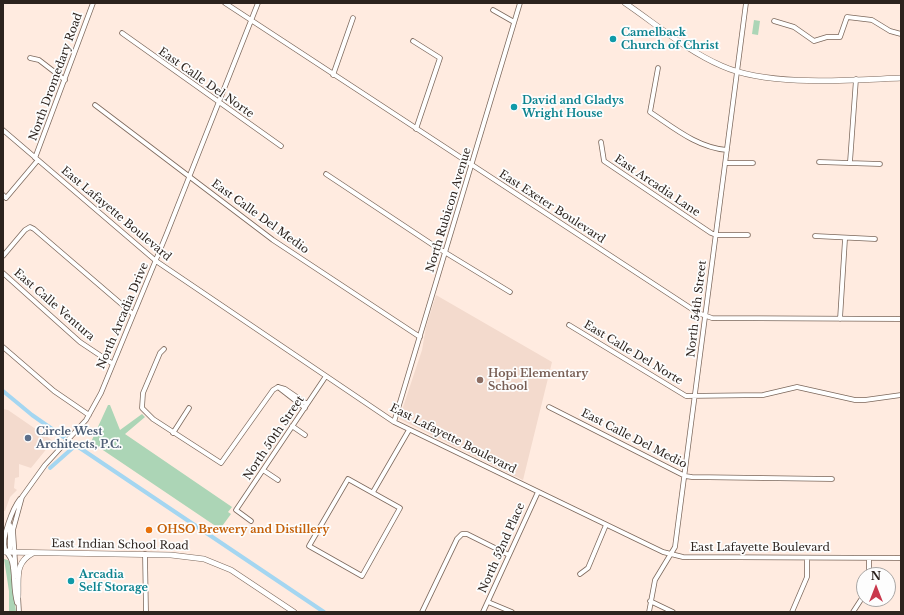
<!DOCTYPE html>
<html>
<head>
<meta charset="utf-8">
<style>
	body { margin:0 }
	#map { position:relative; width:904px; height:615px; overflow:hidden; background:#ffebe0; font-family:"Libre Baskerville",serif }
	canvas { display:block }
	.frame { position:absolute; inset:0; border:4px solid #2c231e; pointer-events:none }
	.north { position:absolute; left:856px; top:567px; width:40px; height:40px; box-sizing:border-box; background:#fdfdfd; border:1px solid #a9a6a4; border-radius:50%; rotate:0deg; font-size:11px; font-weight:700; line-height:16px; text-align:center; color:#2c231e }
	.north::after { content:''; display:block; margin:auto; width:14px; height:18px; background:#c9384c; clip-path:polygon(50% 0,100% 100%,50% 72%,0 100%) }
</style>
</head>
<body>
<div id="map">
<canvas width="904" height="615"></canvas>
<div class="frame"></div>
<div class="north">N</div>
</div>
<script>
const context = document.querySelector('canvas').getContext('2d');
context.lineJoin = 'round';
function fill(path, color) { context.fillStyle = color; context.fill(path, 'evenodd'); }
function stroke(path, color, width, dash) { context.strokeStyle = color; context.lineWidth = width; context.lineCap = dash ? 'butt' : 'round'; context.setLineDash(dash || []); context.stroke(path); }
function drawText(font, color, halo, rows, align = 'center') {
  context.font = font + ' "Libre Baskerville",serif'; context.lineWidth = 3.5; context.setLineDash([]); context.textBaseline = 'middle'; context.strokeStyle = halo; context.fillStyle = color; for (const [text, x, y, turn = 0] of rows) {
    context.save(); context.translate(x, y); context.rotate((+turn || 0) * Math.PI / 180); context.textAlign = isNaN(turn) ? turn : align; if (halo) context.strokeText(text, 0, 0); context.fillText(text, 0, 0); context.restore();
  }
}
fill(new Path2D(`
	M436,295L552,362L523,480L399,419L422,350L426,327Z
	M3,409L8,410L53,441L31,468L19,464V477L15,478L14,488L17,490L10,497L5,511H3Z`), '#f3dacd');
fill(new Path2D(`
	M754,20L760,21L758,35L752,34Z
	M108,405H110L120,430L142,414L145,417L125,434L232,507L228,512L231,514L220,529L91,442Z
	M4,559L8,560L11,564L16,612H9V591Z`), '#acd5b6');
stroke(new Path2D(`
	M3,391L32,415L65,438L324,612
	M50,468L76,445`), '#a4d6f1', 4);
const minor = new Path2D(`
	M225,3L698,313L712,318L901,319
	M493,10L514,22
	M774,21L794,27L814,41L827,37H840L847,17L872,20L890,31L901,34
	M122,33L281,146
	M413,41L440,58L416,129
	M30,58L39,60L65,80
	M658,68L650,112C674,128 698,148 727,150
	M333,75L353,18
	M95,105L273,240L420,337
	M3,130L156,261L394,422L663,552L683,557L901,558
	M601,142L604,161L711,233L716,235H748
	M35,158L93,3
	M819,162L880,164
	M850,162L856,79
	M726,163H753
	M326,174L433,245L510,292
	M3,195L6,198L38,160
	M815,236L875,239
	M3,256L25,230L30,227L34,229L133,314
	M3,273L80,342L113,364
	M840,319L845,239
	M569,325L686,396L763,395L797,387L855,400H865L901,395
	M3,347L54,391L89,415
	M164,349L160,353L143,393L142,408L153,419L221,463L273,390L278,387
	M278,387L285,389L307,404
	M278,387L305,408
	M549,407L685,476L692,477L832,479
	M394,422L520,3
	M292,426L305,435
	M173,433L189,408
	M263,470L278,480
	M348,479L400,508L362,576L309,546Z
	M373,492L409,430
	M251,521L236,510L326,376
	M7,552L10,549V525
	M145,554L146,612
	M580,574L588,568L606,525
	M869,575V558
	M16,576L13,530L22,497L45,465L86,420L101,393L167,233L258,3
	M18,594L19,612
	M650,601L673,612
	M488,602L512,612
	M17,603C13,589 15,575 12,562C11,557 7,554 5,549C1,538 13,508 20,499
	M422,612L457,539L462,534H467L509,555
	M483,612L538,492
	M649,612L655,580L675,547L746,3
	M792,612L807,577V558
	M853,612L864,595`);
const major = new Path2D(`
	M625,3C656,24 687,51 722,66C769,87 849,80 901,78
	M3,552L171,555L204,559L231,570L294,612
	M18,597C19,578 14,563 33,553`);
stroke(minor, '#7c685c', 5.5);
stroke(major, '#7c685c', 6);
stroke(minor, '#fff', 4);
stroke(major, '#fff', 5);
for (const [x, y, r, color] of [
	[613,39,4,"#0f9aa8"],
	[514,107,4,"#0f9aa8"],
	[480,380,4,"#8d6e63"],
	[28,438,4,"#5c6f8a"],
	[149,530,4,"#e8710a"],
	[71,581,4,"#0f9aa8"]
]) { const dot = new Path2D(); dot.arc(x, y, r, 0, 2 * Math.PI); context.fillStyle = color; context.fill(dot); stroke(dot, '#fdfdfd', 1.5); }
drawText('bold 11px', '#0d838f', '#fdfdfd', [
	["Camelback",621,33],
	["Church of Christ",621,46],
	["David and Gladys",522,101],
	["Wright House",522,114],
	["Arcadia",79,575],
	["Self Storage",79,588]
], 'left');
drawText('11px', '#2c231e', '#fdfdfd', [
	["North Dromedary Road",56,77,-70],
	["East Calle Del Norte",206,83,35],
	["East Arcadia Lane",657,186,34],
	["East Exeter Boulevard",552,207,33],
	["North Rubicon Avenue",449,210,-73],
	["East Lafayette Boulevard",116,214,40],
	["East Calle Del Medio",260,217,36],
	["East Calle Ventura",54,305,41],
	["North 54th Street",697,309,-83],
	["North Arcadia Drive",123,316,-67],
	["East Calle Del Norte",633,353,31],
	["North 50th Street",274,438,-56],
	["East Lafayette Boulevard",453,439,27],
	["East Calle Del Medio",634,439,27],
	["East Indian School Road",120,545,1],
	["North 52nd Place",502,548,-66],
	["East Lafayette Boulevard",760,548]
]);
drawText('bold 11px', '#785e54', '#fdfdfd', [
	["Hopi Elementary",488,374],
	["School",488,387]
], 'left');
drawText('bold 11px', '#4e5e75', '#fdfdfd', [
	["Circle West",36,432],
	["Architects, P.C.",36,445]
], 'left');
drawText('bold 11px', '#c56008', '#fdfdfd', [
	["OHSO Brewery and Distillery",157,530]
], 'left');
</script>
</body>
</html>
